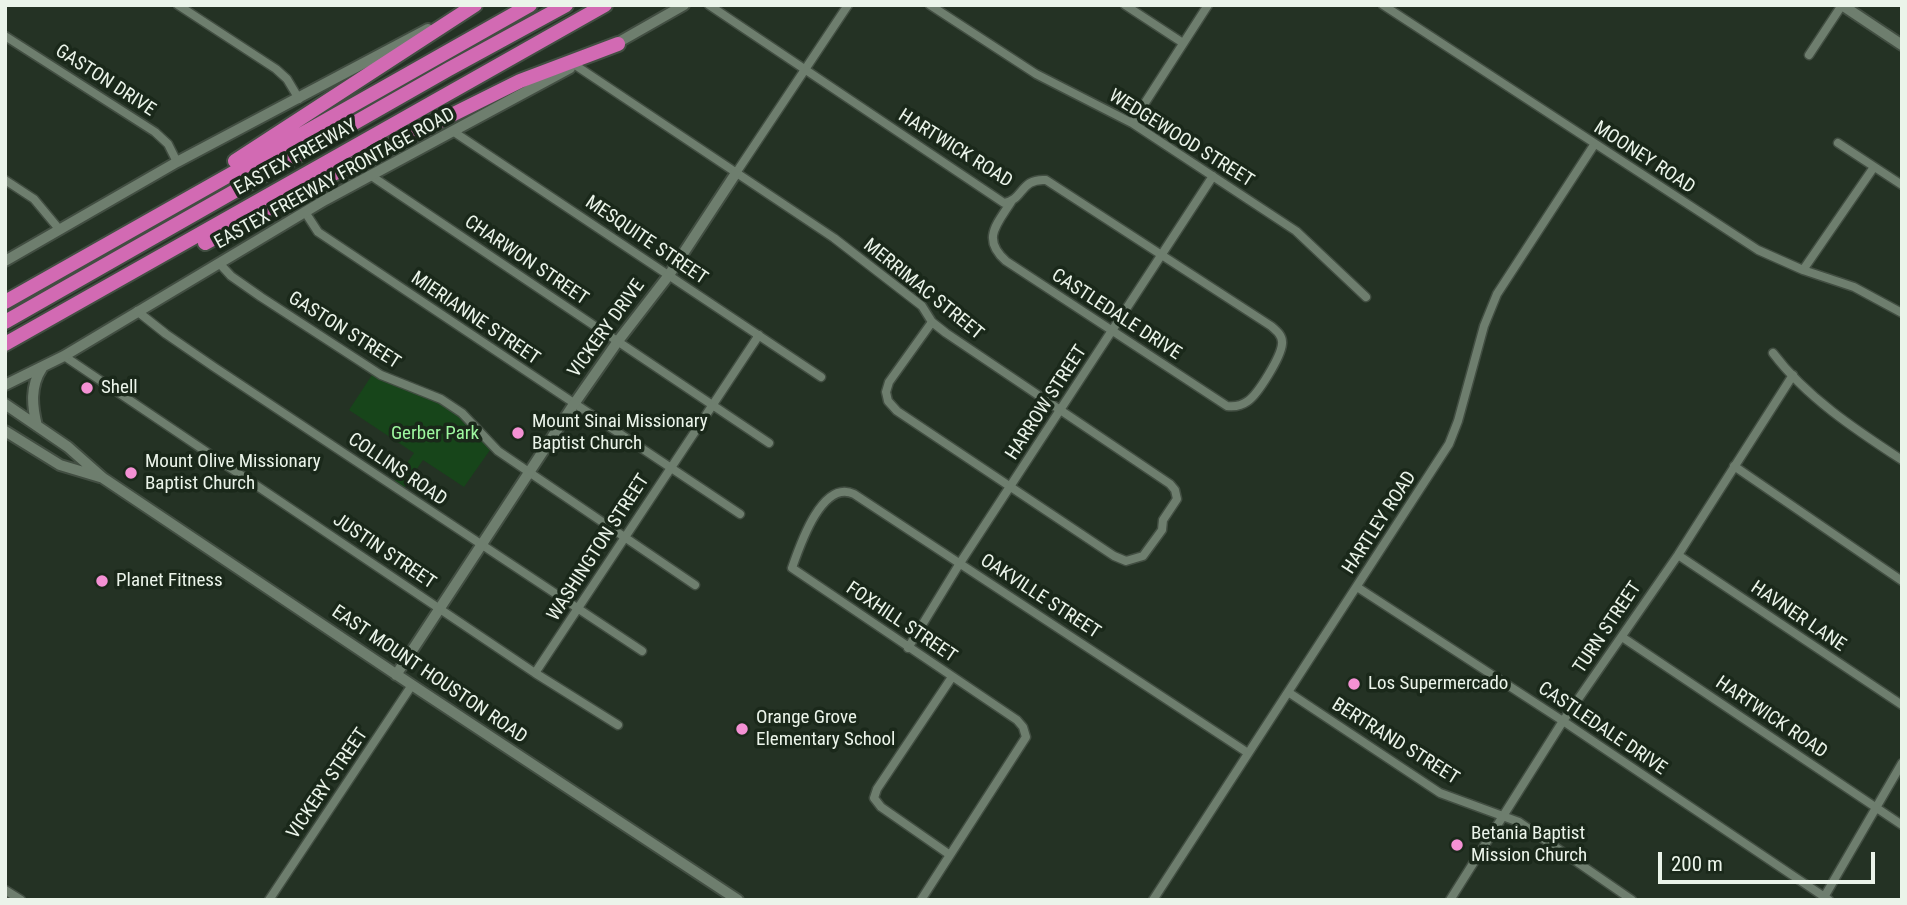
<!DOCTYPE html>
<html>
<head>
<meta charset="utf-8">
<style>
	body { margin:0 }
	#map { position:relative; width:1907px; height:905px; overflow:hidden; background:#243224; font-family:"Roboto Condensed",sans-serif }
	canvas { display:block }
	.frame { position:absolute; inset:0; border:7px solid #ebf4ea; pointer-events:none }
	.scale { position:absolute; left:1658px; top:852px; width:217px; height:32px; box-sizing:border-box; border:4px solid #ebf4ea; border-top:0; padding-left:9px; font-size:21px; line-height:24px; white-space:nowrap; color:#ebf4ea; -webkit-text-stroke:5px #1a281a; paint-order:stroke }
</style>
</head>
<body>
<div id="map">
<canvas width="1907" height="905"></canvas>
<div class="frame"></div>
<div class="scale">200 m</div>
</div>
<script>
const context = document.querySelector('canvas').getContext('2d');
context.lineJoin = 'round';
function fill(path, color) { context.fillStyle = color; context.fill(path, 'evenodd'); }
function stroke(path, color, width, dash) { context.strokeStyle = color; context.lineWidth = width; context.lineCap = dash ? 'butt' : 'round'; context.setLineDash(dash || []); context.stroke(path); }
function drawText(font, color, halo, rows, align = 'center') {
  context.font = font + ' "Roboto Condensed",sans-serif'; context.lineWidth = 7; context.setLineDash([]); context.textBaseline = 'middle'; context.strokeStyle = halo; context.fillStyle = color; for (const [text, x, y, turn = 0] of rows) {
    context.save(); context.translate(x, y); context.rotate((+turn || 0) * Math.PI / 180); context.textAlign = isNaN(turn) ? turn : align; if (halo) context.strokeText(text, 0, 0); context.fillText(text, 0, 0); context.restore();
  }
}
fill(new Path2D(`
	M372,375C393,387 417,391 438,402C460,414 475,431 490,450L464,487L423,460L404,488L394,482L414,453L349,410Z`), '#17451a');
const street = new Path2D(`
	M178,5L276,69L287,79L299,99
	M709,5L1004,203C1024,200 1020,178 1046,180L1271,326C1277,331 1283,336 1282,344C1281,357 1258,394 1248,401C1241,406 1235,407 1227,406L1006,261C981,239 997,224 1011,202
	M930,5L1036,74L1132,123L1296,231L1366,297
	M1125,5L1183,43
	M1383,5L1758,250L1803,270L1854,287L1902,313
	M5,36L155,132L168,144L177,162
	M1809,55L1842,5
	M575,65L834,238L922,306L932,322L946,333L1170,484L1175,490L1177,499L1163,520L1162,530L1143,556L1126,561L1114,556L897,411L888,401L886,392L889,382L932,322
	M1132,123L1208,5
	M454,132L821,377
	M1838,143L1902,185
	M736,173L848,5
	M370,175L769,443
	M5,180L34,199L59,229
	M305,212L318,232L740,514
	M220,264L231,276L261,297L381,375L441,399L462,413L498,451L695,585
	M1803,270L1874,167
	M137,311L166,334L214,367L642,651
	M1773,353C1806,397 1856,430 1902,460
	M64,356L535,673L618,725
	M1734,466L1902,581
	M1678,555L1902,705
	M1357,587L1563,721L1829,900
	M1622,637L1902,825
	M908,648L960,563L1213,176
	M535,673L759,335
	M1288,692L1440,793L1519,822L1632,900
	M950,855L881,807L874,798L877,789L952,677
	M5,890L21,900
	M1823,899L1902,763
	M269,900L412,685
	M921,900L1026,737L1023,727L1017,720L792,568C800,545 822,479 854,494L1248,753
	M1153,900L1449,444L1458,421L1484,326L1497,294L1594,145
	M1450,900L1563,721L1678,555L1793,375`);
const secondary = new Path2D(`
	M1842,5L1902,45
	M612,46L684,5
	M5,261L177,162L428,29
	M5,385L64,356L325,200L570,68
	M5,404L68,447L103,478L412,685L738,900
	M37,426C32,406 30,386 42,368
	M5,431L60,465L100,477
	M396,675L574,404L618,341L669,275L736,173`);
const highway = new Path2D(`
	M235,161L475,5
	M205,243L307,187L520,81L618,44
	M5,302L530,5
	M5,322L449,69L566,5
	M5,344L605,5`);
stroke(street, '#424e42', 11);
stroke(secondary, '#424e42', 14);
stroke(highway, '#424e42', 18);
stroke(street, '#6e7e6e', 8);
stroke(secondary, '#6e7e6e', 10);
stroke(highway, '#d26ab3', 14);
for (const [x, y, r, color] of [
	[87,388,7,"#f491d4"],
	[518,433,7,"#f491d4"],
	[131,473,7,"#f491d4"],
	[102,581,7,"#f491d4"],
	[1354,684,7,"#f491d4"],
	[742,729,7,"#f491d4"],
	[1457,845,7,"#f491d4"]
]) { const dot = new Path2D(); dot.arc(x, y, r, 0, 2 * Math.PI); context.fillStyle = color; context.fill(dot); stroke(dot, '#1a281a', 2.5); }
drawText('19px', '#ebf4ea', '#1a281a', [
	["GASTON DRIVE",105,81,33],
	["WEDGEWOOD STREET",1181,139,32],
	["HARTWICK ROAD",955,149,32],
	["EASTEX FREEWAY",296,158,-29],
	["MOONEY ROAD",1644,158,33],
	["EASTEX FREEWAY FRONTAGE ROAD",335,179,-29],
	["MESQUITE STREET",646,241,34],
	["CHARWON STREET",526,261,34],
	["MERRIMAC STREET",923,290,39],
	["CASTLEDALE DRIVE",1116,315,33],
	["MIERIANNE STREET",475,319,34],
	["VICKERY DRIVE",607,329,-54],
	["GASTON STREET",344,331,32],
	["HARROW STREET",1047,403,-57],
	["COLLINS ROAD",397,470,34],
	["HARTLEY ROAD",1380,523,-57],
	["WASHINGTON STREET",599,548,-57],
	["JUSTIN STREET",384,552,34],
	["OAKVILLE STREET",1040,597,33],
	["HAVNER LANE",1798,617,34],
	["FOXHILL STREET",901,623,34],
	["TURN STREET",1608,628,-56],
	["EAST MOUNT HOUSTON ROAD",429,675,34],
	["HARTWICK ROAD",1771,718,34],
	["CASTLEDALE DRIVE",1602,729,34],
	["BERTRAND STREET",1395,742,32],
	["VICKERY STREET",328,784,-56]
]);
drawText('19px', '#ebf4ea', '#1a281a', [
	["Shell",101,388],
	["Mount Sinai Missionary",532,422],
	["Baptist Church",532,444],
	["Mount Olive Missionary",145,462],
	["Baptist Church",145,484],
	["Planet Fitness",116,581],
	["Los Supermercado",1368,684],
	["Orange Grove",756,718],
	["Elementary School",756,740],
	["Betania Baptist",1471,834],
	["Mission Church",1471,856]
], 'left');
drawText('19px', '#9df79f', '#1a281a', [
	["Gerber Park",435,434]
]);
</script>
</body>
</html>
